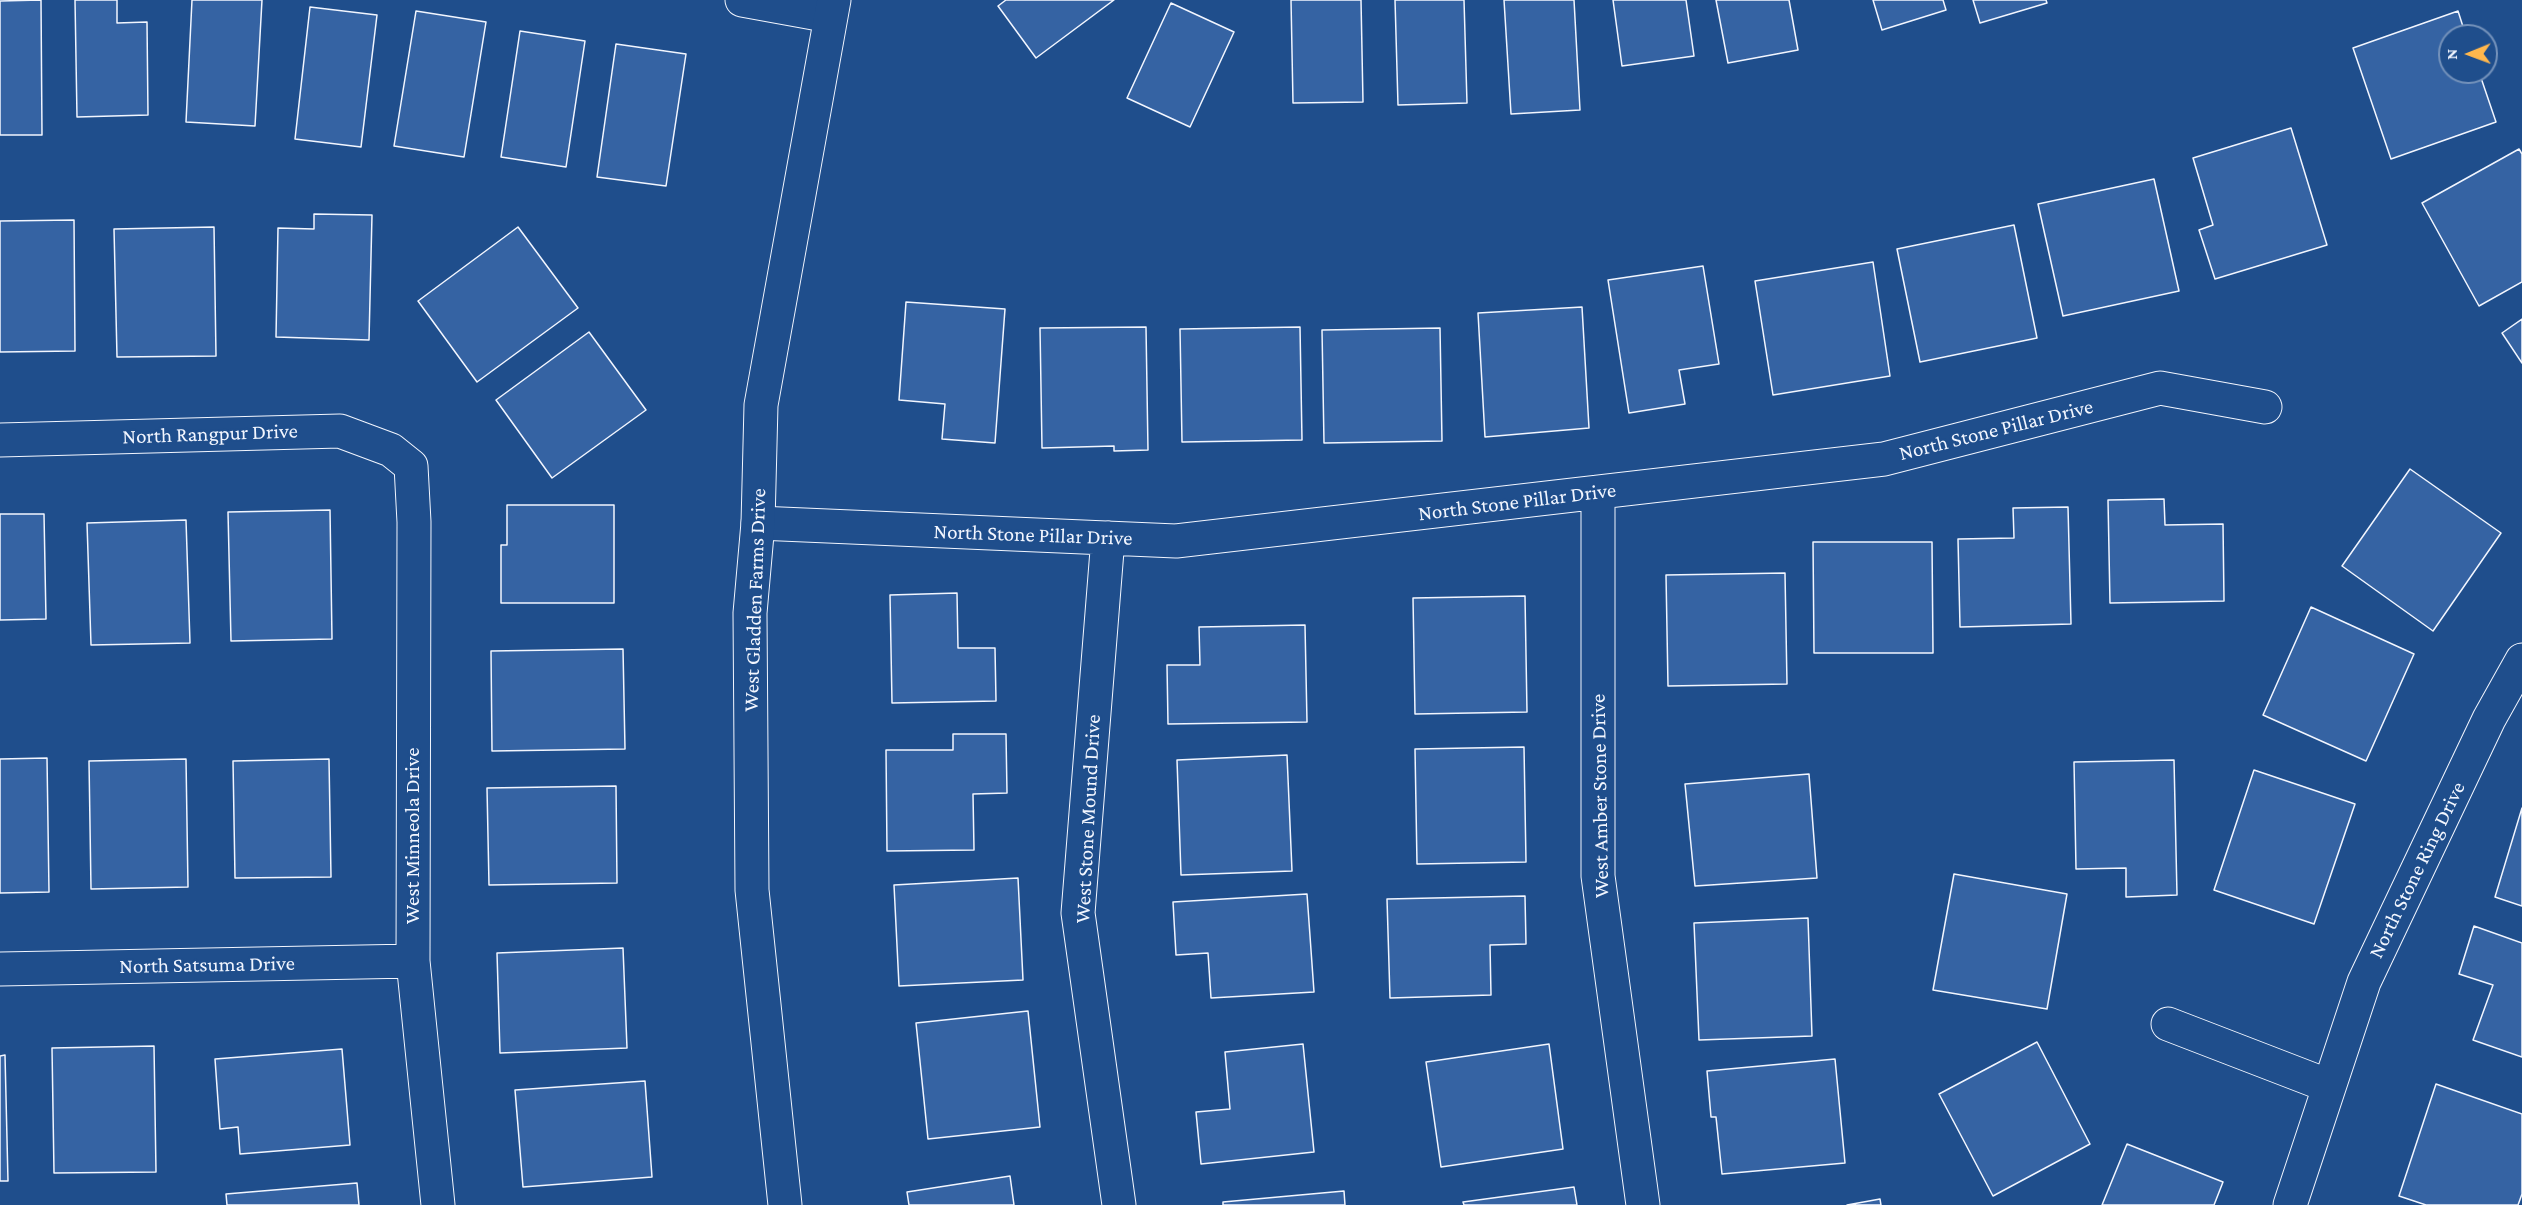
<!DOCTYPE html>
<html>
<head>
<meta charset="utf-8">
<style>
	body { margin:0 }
	#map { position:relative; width:2522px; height:1205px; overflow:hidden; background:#1f4e8c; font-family:"Crimson Pro",serif }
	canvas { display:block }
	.north { position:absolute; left:2438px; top:24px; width:60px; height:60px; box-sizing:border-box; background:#1f4e8c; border:2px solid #7391ba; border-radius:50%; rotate:269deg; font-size:16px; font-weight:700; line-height:24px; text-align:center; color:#f2f6ff }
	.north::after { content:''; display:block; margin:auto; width:21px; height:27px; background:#ffb74d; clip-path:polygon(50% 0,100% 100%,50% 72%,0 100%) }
</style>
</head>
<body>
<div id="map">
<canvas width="2522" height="1205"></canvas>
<div class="north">N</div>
</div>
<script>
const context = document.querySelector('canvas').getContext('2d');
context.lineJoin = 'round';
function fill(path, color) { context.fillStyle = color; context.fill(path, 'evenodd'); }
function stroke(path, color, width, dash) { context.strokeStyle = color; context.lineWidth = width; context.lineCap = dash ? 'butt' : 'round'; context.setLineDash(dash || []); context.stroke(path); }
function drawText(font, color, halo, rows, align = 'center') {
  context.font = font + ' "Crimson Pro",serif'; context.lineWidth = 4.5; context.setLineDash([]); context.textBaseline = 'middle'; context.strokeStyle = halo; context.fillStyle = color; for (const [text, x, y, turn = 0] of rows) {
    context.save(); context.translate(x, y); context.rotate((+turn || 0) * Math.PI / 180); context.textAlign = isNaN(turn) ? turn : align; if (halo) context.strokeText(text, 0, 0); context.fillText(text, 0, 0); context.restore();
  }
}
const building = new Path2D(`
	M41,0L42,135H0V1Z
	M75,0H117V23L147,22L148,115L77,117Z
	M192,0H262L255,126L186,122Z
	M1006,0H1114L1036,58L998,6Z
	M1291,0H1361L1363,102L1293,103Z
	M1395,0H1464L1467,103L1398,105Z
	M1504,0H1574L1580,110L1511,114Z
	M1613,0H1686L1694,56L1622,66Z
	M1716,0H1789L1798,50L1728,63Z
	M1873,0H1943L1946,10L1882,30Z
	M1973,0H2046L2047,3L1980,23Z
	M1171,3L1234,32L1190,127L1127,98Z
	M310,7L377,15L361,147L295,139Z
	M416,11L486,22L464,157L394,146Z
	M2458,11L2466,36H2450V72H2479L2496,122L2391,159L2353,48Z
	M520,31L585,41L566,167L501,157Z
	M616,44L686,54L666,186L597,177Z
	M2291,128L2327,245L2215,279L2199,230L2213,225L2193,158Z
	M2519,149L2522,154V282L2479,306L2422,203Z
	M2154,179L2179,291L2063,316L2038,204Z
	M314,214L372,215L369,340L276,337L278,228L314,229Z
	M74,220L75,351L0,352V221Z
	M2014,225L2037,338L1920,362L1897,249Z
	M214,227L216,356L117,357L114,229Z
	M518,227L578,308L477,382L418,301Z
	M1873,262L1890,376L1773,395L1755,281Z
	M1703,266L1719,364L1679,370L1685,404L1629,413L1608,280Z
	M906,302L1005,309L995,443L942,439L945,404L899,400Z
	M1582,307L1589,428L1485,437L1478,313Z
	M2522,319V363L2502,333Z
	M1146,327L1148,450L1114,451V446L1042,448L1040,328Z
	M1300,327L1302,440L1182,442L1180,329Z
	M1440,328L1442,441L1324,443L1322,330Z
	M589,332L646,410L552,478L496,400Z
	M2410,469L2501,533L2433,631L2342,566Z
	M2164,499L2165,525L2223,524L2224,601L2110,603L2108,500Z
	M507,505H614V603H501V545H507Z
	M2068,507L2071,624L1960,627L1958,539L2014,538L2013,508Z
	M330,510L332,639L231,641L228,512Z
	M0,514H44L46,619L0,620Z
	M186,520L190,643L91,645L87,523Z
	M1813,542H1932L1933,653H1814Z
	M1785,573L1787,684L1668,686L1666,575Z
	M957,593L958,648H995L996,701L892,703L890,595Z
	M1525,596L1527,712L1415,714L1413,598Z
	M2311,607L2414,654L2366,761L2263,715Z
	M1305,625L1307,722L1168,724L1167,665H1200L1199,627Z
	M623,649L625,749L492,751L491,651Z
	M953,734H1006L1007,793L973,794L974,850L887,851L886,750H953Z
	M1524,747L1526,862L1417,864L1415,749Z
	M1287,755L1292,871L1181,875L1177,760Z
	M47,758L49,892L0,893V759Z
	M186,759L188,887L91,889L89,761Z
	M329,759L331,877L235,878L233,761Z
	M2174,760L2177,895L2126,897V868L2076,869L2074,762Z
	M2254,770L2355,804L2314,924L2214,890Z
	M1809,774L1817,878L1695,886L1685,784Z
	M616,786L617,883L489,885L487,788Z
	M2522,808V906L2495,897Z
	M1954,874L2067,894L2047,1009L1933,990Z
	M1018,878L1023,980L899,986L894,885Z
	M1307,894L1314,992L1211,998L1208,953L1176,955L1173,902Z
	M1525,896L1526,944L1490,945L1491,995L1390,998L1387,899Z
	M1808,918L1812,1036L1699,1040L1694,923Z
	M2474,926L2522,943V1057L2473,1040L2493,985L2459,974Z
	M623,948L627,1048L500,1053L497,953Z
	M1028,1011L1040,1127L928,1139L916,1023Z
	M2037,1042L2090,1144L1993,1196L1939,1094Z
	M1303,1044L1314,1152L1201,1164L1196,1112L1230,1109L1225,1052Z
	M1549,1044L1563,1149L1441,1167L1426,1062Z
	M154,1046L156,1172L54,1173L52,1048Z
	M342,1049L350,1145L240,1154L238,1127L220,1129L215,1059Z
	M5,1055L8,1181H0V1056Z
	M1835,1059L1845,1163L1722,1174L1716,1117H1711L1707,1071Z
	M645,1081L652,1177L523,1187L515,1090Z
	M2436,1084L2522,1114V1194L2518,1205H2426L2399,1196Z
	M2127,1144L2223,1182L2214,1205H2102Z
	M1010,1176L1014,1205H909L907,1192Z
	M357,1183L359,1205H227L226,1194Z
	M1574,1187L1577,1205H1464L1463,1202Z
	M1344,1191L1345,1205H1223V1202Z
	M1880,1199L1881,1205H1847Z`);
fill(building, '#3563a3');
stroke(building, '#f2f6ff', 1.5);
const street = new Path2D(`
	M742,0L830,16
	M0,440L340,431L391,450L411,466L414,522L413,961L438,1205
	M1598,492V876L1643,1205
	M758,523L1176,541L1884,459L2160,388L2265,407
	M1108,538L1078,913L1119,1205
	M0,969L413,961
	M2168,1024L2329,1086
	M2290,1205L2364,982L2489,719L2522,660`);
const secondary = new Path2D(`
	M785,1205L752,890L750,613L758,523L761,405L834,0`);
stroke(street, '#f2f6ff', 35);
stroke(secondary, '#f2f6ff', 35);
stroke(street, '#1f4e8c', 33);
stroke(secondary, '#1f4e8c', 33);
drawText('21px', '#f2f6ff', '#1f4e8c', [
	["North Stone Pillar Drive",1996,430,-14],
	["North Rangpur Drive",210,434,-2],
	["North Stone Pillar Drive",1517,502,-7],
	["North Stone Pillar Drive",1033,535,2],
	["West Gladden Farms Drive",755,600,-88],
	["West Amber Stone Drive",1600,796,-91],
	["West Stone Mound Drive",1088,819,-87],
	["West Minneola Drive",413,836,-90],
	["North Stone Ring Drive",2417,870,-64],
	["North Satsuma Drive",207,965,-1]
]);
</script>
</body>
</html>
